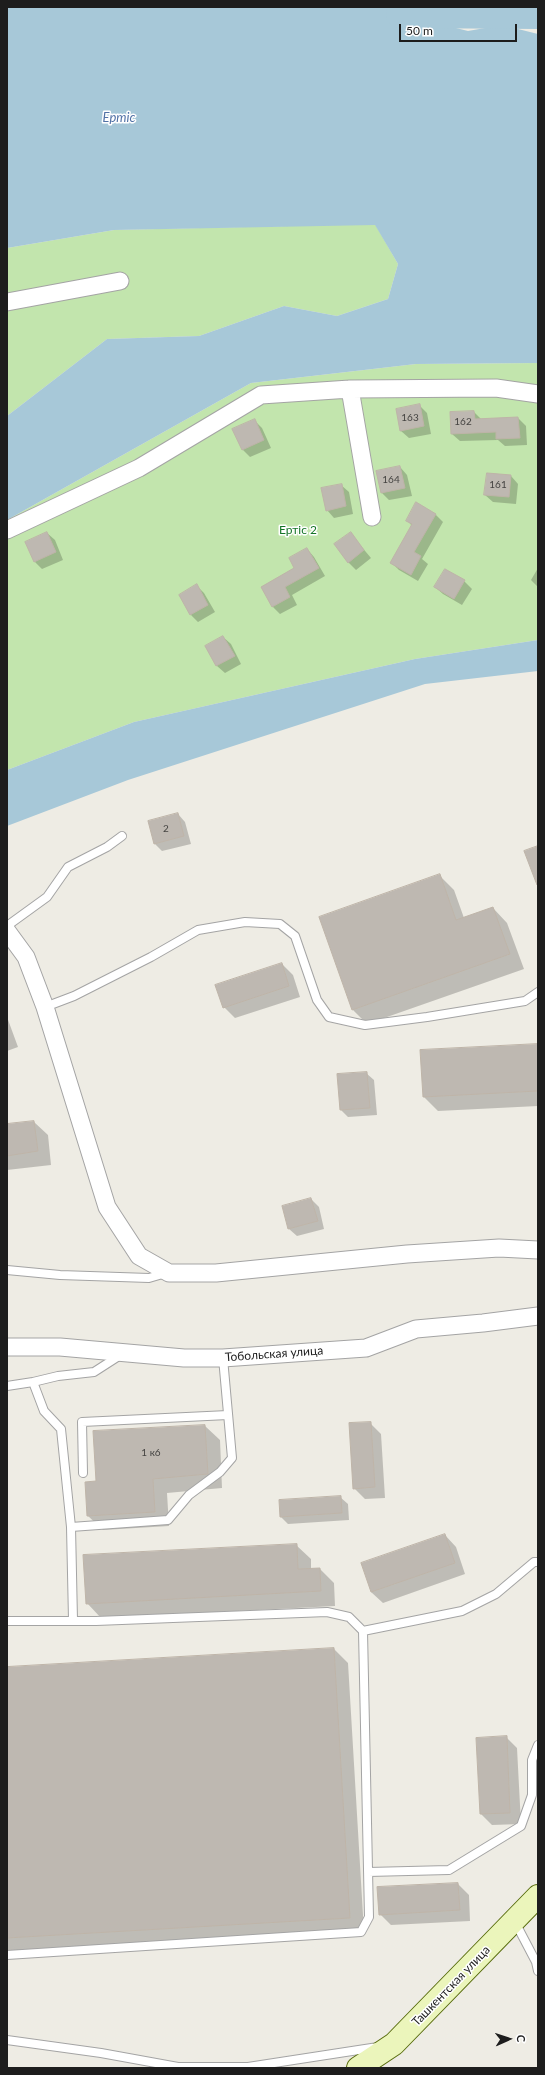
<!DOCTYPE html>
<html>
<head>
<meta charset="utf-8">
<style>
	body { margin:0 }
	#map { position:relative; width:545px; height:2075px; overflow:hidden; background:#eeece4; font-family:Lato,sans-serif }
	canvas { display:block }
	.frame { position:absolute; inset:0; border:8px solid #1d1d1d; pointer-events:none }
	.north { position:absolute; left:489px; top:2019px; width:40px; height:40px; -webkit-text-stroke:3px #fff; paint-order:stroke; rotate:87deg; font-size:11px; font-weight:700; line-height:16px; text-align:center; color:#1d1d1d }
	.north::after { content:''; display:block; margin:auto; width:14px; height:18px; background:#1d1d1d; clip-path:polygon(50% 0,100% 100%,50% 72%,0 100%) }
	.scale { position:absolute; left:399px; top:24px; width:118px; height:18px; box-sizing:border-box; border:2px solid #1d1d1d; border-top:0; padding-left:5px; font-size:12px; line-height:14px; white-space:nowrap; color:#1d1d1d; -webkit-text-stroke:3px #fff; paint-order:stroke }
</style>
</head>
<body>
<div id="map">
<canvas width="545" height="2075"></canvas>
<div class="frame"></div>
<div class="north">С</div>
<div class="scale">50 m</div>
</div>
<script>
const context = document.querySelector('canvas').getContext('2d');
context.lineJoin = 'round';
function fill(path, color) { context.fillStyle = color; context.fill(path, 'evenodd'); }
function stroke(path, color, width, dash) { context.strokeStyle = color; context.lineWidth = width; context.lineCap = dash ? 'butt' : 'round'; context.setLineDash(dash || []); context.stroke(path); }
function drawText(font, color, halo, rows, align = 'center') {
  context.font = font + ' Lato,sans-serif'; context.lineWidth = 3; context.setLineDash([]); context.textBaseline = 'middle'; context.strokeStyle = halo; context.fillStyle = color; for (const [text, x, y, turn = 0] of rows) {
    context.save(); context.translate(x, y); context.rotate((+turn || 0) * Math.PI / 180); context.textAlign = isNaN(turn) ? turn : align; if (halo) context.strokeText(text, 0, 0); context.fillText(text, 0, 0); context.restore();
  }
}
fill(new Path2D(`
	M375,224L398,264L388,299L337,316L284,306L199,336L107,339L7,416V248L114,230Z
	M538,363V640L415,659L134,722L7,770V520L251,383L416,364Z`), '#c2e5ad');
fill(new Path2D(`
	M7,7H434L448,26L468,31L502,25L538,34V363L416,364L251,383L7,520V416L107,339L199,336L284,306L337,316L388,299L398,264L375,225L114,230L7,248Z
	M538,640V671L425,684L128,780L7,826V770L134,722L415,659Z`), '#a7c8d8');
fill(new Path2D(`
	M420,406L427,413L431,434L409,438L401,431L397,410Z
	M474,412L482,420L518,418L526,426L527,445L505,446L498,440L460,441L452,434Z
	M255,421L262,428L271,448L250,457L242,449Z
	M400,467L407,475L412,496L389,500L382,493Z
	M511,476L518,484L516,504L493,502L485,495Z
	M341,485L349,492L353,514L334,518L327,510Z
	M435,514L443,522L422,559L428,564L418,581L399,570L392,563L412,526L407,520Z
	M47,533L55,540L63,560L42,569L35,562Z
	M350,533L371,558L356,570L348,562Z
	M307,549L314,557L325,576L292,595L297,605L280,614L273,607L262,587L296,568Z
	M538,568V587L531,580Z
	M464,581L472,589L462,605L443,594L435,587Z
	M197,586L204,593L215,612L198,622L191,615Z
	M223,637L231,644L241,664L225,673L217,666L206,647Z
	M178,814L185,822L191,844L162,851L155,844L149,822Z
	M439,875L454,890L464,918L493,908L507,923L524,969L367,1024L353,1010Z
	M282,964L293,975L300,997L235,1018L224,1007Z
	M7,1017L18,1047L7,1051Z
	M538,1045V1106L438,1111L424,1097L421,1051Z
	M366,1073L374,1080L377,1115L348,1117L341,1110Z
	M34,1122L48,1135L51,1165L7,1170V1125Z
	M311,1199L319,1207L324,1229L297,1236L289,1229Z
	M370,1423L381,1434L385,1498L365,1499L354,1488Z
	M205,1426L220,1440L222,1488L167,1493L169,1526L103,1530L88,1516L97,1482L94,1432Z
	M340,1497L348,1504L349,1520L288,1524L281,1517Z
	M445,1535L456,1547L465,1574L383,1603L371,1592Z
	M296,1545L311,1559V1569H320L334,1583L335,1606L101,1618L87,1603Z
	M334,1649L348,1663L364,1932L7,1953V1668Z
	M506,1737L517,1748L521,1824L492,1825L481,1814Z
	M458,1884L469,1895L470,1921L391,1925L380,1914Z`), '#0003');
stroke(new Path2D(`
	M400,14L538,15`), '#a7c8d8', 28);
const building = new Path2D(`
	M420,404L424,426L400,431L396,409Z
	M474,411L475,419L518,417L520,438L496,439V432L451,434L450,412Z
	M255,419L264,440L242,450L232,429Z
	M400,466L405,488L381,493L376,471Z
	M487,473L511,475L509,497L484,495Z
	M342,484L346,506L326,511L321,488Z
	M416,502L436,514L414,552L421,556L411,575L390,563L412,524L406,521Z
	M47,532L56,552L34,562L25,542Z
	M351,532L364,550L348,563L334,544Z
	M307,548L319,568L285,587L290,597L272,607L261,587L294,568L289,558Z
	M445,569L465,580L454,599L434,587Z
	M197,584L208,605L190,615L179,595Z
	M223,636L235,656L216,666L205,646Z
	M178,813L184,836L154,844L148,821Z
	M538,846V885H537L524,851Z
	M440,874L456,920L493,907L510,954L352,1010L319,917Z
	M282,963L289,986L223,1008L215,985Z
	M538,1044V1091L423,1097L420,1050Z
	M367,1072L370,1108L340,1110L337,1074Z
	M34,1121L38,1151L7,1156V1124Z
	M311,1198L318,1221L288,1229L282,1206Z
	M371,1422L375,1487L353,1489L349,1423Z
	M205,1425L208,1474L153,1479L155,1512L87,1516L85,1482L96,1481L93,1431Z
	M341,1496L342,1513L280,1517L279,1500Z
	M445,1534L455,1563L371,1592L361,1563Z
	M297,1544L298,1569L320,1568L321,1591L86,1604L83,1555Z
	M334,1648L350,1918L7,1938V1667Z
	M507,1736L510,1813L480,1814L476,1738Z
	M458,1883L460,1910L379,1915L377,1887Z`);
fill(building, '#beb8b1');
stroke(building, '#beb4a8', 1);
const service = new Path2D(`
	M7,926L47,897L68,867L107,847L122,836
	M45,1007L74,996L151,957L198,930L245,922L280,924L295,936L317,1000L329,1017L365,1025L427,1017L525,1001L538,992
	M7,1270L60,1275L149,1278L166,1273
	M33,1382L58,1376L94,1372L122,1354
	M7,1386L33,1382L44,1411L61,1429L71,1527L73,1620
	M83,1473L82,1422L228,1415
	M71,1527L168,1520L189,1495L220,1472L232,1458L223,1358
	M7,1621H96L327,1612L349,1617L363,1631L369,1917L361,1932L7,1955
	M363,1631L462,1611L496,1594L534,1562H538
	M368,1872L449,1870L521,1826L532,1795V1760L538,1745
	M515,1922L536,1962L538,1971
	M7,2040L101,2053L178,2067H248L378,2047`);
const minor = new Path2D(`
	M7,302L120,281
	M350,389L372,517
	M7,530L139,468L261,395L350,389L496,388L538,394
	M7,931L26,957L45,1007L107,1207L139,1256L169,1273H216L407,1254L499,1248L538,1250
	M7,1347H60L184,1358H223L366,1348L416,1329L483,1323L538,1316`);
const secondary = new Path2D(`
	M358,2068L394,2044L538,1896`);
stroke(service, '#a4a4a4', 10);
stroke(minor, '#a4a4a4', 19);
stroke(secondary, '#586c0d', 24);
stroke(service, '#fff', 8);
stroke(minor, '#fff', 17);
stroke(secondary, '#ebf5bb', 22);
drawText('10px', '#454442', null, [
	["163",410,418],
	["162",463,422],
	["164",391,480],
	["161",498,485],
	["2",166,829],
	["1 к6",151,1453]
]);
drawText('12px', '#137426', '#fff', [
	["Ертіс 2",298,530]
]);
drawText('12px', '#1d1d1d', '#fff', [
	["Тобольская улица",274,1354,-4],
	["Ташкентская улица",451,1986,-46]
]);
drawText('italic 13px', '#5172a6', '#fff', [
	["Ертіс",119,118]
]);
</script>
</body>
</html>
